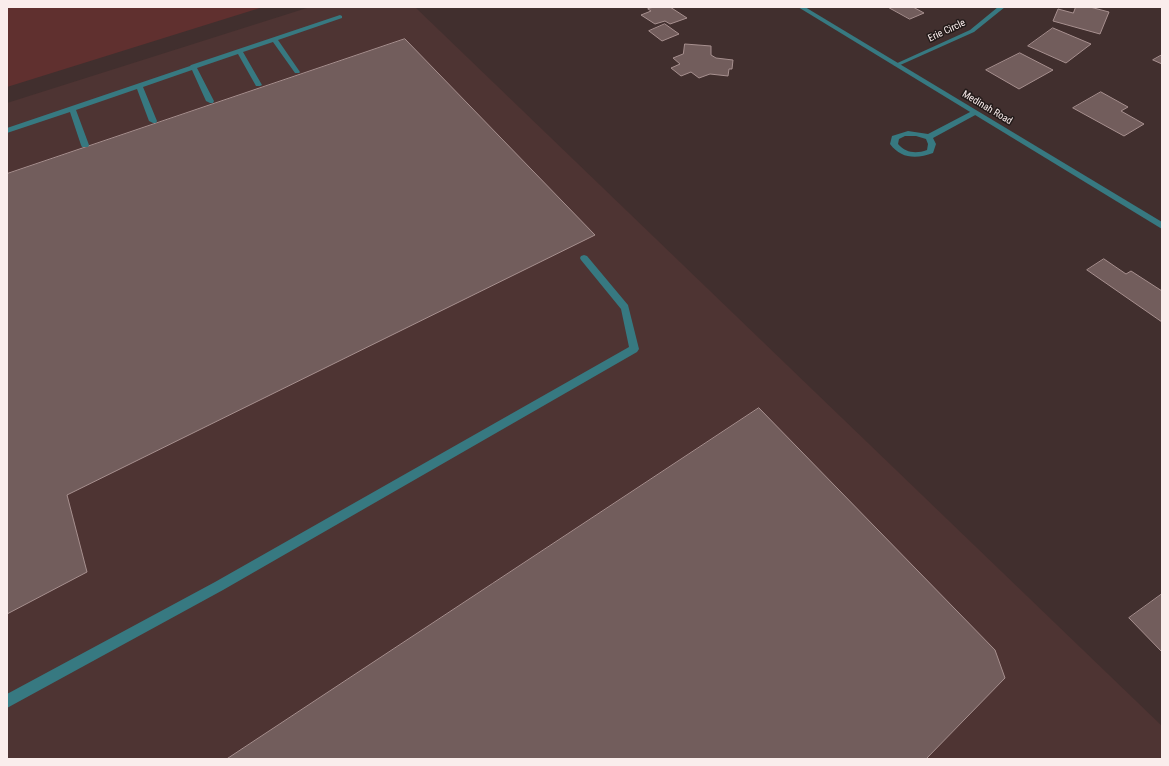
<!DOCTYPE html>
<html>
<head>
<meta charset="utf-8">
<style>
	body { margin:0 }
	#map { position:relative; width:1169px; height:766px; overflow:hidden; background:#412f2e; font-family:"Roboto Condensed",sans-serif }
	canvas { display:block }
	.frame { position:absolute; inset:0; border:8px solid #faedec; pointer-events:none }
</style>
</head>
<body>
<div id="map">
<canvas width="1169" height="766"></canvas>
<div class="frame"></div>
</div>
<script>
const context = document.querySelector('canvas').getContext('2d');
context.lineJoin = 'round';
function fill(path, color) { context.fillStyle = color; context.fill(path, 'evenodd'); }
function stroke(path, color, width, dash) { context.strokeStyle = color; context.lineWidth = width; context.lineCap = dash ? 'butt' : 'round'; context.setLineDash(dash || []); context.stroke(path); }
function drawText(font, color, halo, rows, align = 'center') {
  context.font = font + ' "Roboto Condensed",sans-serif'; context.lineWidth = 3; context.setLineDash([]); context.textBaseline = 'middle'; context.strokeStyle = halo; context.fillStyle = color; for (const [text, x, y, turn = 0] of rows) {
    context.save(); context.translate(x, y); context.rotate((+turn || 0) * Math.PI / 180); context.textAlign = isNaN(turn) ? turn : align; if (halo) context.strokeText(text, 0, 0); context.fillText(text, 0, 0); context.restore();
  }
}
fill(new Path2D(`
	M310,7H415L1162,726V759H7V103Z`), '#4e3433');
fill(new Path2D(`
	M7,7H263L7,87Z`), '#60302f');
const building = new Path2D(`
	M654,7H670L687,18L670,24L665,21L655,24L641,15L651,11L648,9Z
	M888,7H913L924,13L910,19Z
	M1076,7H1090L1109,12L1100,34L1053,21L1058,9L1073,13Z
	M665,24L679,34L662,41L649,31Z
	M1053,28L1091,44L1066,63L1028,46Z
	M405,39L595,235L67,495L87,572L7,614V174Z
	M685,44L711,46V55L716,58L733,60L732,69H729L728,76L710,74L699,78L691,72L681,76L671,68L680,64L673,58L683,54Z
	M1020,53L1053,70L1019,89L986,70Z
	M1162,55V64L1153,60Z
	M1101,92L1128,107L1121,111L1144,124L1124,136L1073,108Z
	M1104,259L1126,274L1131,271L1162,291V322L1087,270Z
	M759,408L995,650L1005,678L926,759H227Z
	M1162,594V652L1129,618Z`);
fill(building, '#725d5c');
stroke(building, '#a7908f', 1);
fill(new Path2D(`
	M340,15L342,16V18L278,40L300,72L299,73H295L273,42L243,52L262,85L260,86H256L238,54L197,68L214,101L213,103H210L206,101L192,70L143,87L157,121L156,123H153L149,121L137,89L76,110L89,145L88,147H82L81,145L70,112L7,133V128L190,66L191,65Z
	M972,111H975L979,113L933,138L936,144L933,153C917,159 901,159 890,144L892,136L908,131L928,134ZM905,136H916L926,139L928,144L927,150C916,154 906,153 898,144L899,139Z
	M584,255L587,256L628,305L639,349L637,352L223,590L7,708V694L215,582L629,347L621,309L581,260L580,258L581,256Z`), '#377981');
fill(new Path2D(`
	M998,7H1005L974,32L898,66L893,65L970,30Z`), '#377981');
fill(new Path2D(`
	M798,7H805L1162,222V229Z`), '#377981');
drawText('10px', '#faedec', '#221a19', [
	["Erie Circle",947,31,-25],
	["Medinah Road",987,108,31]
]);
</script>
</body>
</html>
